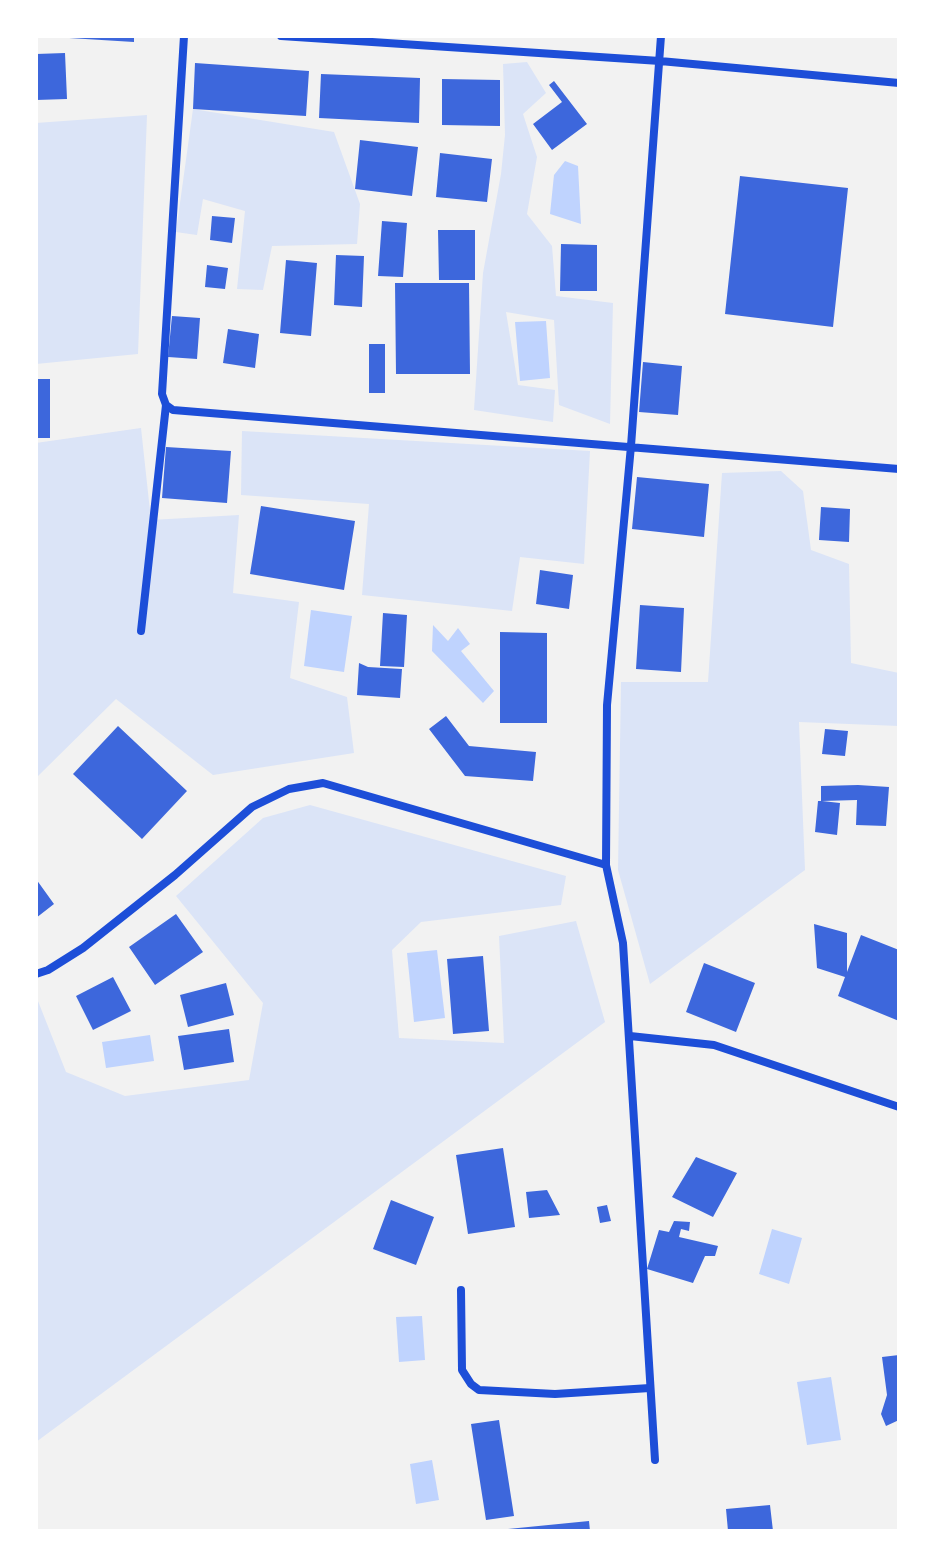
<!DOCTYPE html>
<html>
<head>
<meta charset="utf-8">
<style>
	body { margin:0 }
	#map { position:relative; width:935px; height:1567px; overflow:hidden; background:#f2f2f2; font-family:"Nunito Sans",sans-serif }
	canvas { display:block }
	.frame { position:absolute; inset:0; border:38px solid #fff; pointer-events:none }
</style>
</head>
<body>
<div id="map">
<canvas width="935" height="1567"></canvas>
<div class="frame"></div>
</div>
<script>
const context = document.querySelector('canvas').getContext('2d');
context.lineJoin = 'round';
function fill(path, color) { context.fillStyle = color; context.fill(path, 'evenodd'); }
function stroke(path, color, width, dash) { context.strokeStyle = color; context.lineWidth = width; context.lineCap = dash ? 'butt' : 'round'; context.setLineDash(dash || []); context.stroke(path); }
fill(new Path2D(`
	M527,62L546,93L523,114L537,157L527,214L552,246L556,296L613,303L610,424L559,405L554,320L506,312L518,385L555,390L553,422L474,410L483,273L501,174L505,135L503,64Z
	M193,109L334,132L360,204L357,244L272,246L263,290L237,289L245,211L203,199L197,235L176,232Z
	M147,115L138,354L36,364V123Z
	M141,428L151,520L239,515L233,593L299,602L290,678L347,697L354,753L213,775L116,699L36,778V443Z
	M242,431L590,451L584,564L520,557L512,611L362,595L369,504L241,495Z
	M781,471L803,491L811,550L849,564L851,663L899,673V726L799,722L805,870L650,984L618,870L621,682H708L722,473Z
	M310,805L566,876L561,905L421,922L392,950L399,1038L504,1043L499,936L576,921L605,1022L36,1442V996L66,1072L125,1096L249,1080L263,1003L176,896L263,818Z`), '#dbe4f7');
fill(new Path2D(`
	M565,161L578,166L581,224L550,214L554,175Z
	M546,321L550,378L520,381L515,322Z
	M311,610L352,616L344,672L304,666Z
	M433,625L448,641L458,628L470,644L461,651L494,691L483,703L432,651Z
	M437,950L445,1018L414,1022L407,953Z
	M150,1035L154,1061L106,1068L102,1042Z
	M772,1229L802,1238L789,1284L759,1274Z
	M422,1316L425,1360L399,1362L396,1317Z
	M831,1377L841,1440L807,1445L797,1382Z
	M432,1460L439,1500L416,1504L410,1464Z`), '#bfd3fe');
fill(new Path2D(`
	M69,36H134V42L69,38Z
	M65,53L67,99L36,100V54Z
	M195,63L309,71L306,116L193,109Z
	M321,74L420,78L419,123L319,118Z
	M442,79L500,80V126L442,125Z
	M554,81L587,124L552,150L533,124L562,102L549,85Z
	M360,140L418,147L412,196L355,189Z
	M440,153L492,159L487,202L436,197Z
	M740,176L848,188L833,327L725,314Z
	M212,216L235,218L232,243L210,240Z
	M382,221L407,223L403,277L378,276Z
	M438,230H475V280H439Z
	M561,244L597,245V291H560Z
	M336,255L364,256L362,307L334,305Z
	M286,260L317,263L311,336L280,333Z
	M207,265L228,268L225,289L205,287Z
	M395,283H469L470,374H396Z
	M172,316L200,318L197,359L168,357Z
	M228,329L259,334L255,368L223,363Z
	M369,344H385V393H369Z
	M643,362L682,366L678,415L639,412Z
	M36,379H50V438H36Z
	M166,447L231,451L227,503L162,498Z
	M637,477L709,484L704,537L632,529Z
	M261,506L355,521L344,590L250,574Z
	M821,507L850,509L849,542L819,540Z
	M540,570L573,575L569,609L536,604Z
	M640,605L684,608L681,672L636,669Z
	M383,613L407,615L404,667L380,666Z
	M500,632L547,633V723H500Z
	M359,663L368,667L402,669L400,698L357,695Z
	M446,716L469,746L536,752L533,781L465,776L429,729Z
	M118,726L187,791L142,839L73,774Z
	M825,729L848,731L845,756L822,754Z
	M858,785L889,787L886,826L856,825L857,800L822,801L840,803L837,835L815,832L818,801H821V786Z
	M36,879L54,904L36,918Z
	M176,914L203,952L155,985L129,947Z
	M814,924L847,933V972L861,935L899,950V1021L838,996L845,977L817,968Z
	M483,956L489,1031L453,1034L447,959Z
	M704,963L755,983L736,1032L686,1012Z
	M113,977L131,1011L93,1030L76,996Z
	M226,983L234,1015L188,1027L180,995Z
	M229,1029L234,1062L184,1070L178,1036Z
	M503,1148L515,1227L468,1234L456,1155Z
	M696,1157L737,1173L713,1217L672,1197Z
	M547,1190L560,1215L529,1218L526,1192Z
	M391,1200L434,1217L416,1265L373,1249Z
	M607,1205L611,1221L600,1223L597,1207Z
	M674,1221L690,1222L689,1231L681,1229L679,1237L718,1246L715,1256H705L693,1283L647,1269L659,1230L669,1232Z
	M899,1355V1420L886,1426L881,1414L887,1395L882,1357Z
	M499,1420L514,1516L486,1520L471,1424Z
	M770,1505L773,1531H728L726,1509Z
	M589,1521L590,1531H508V1529Z`), '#3d67dc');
stroke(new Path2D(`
	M281,36L660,61L899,83
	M166,405L173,410L899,469
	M141,631L166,405L162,394L184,36
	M36,974L48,970L83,948L175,875L252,807L289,789L323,783L606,865
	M630,1036L714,1045L899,1107
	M461,1290L462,1370L471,1384L479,1390L555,1394L650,1388
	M655,1460L623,943L606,865L607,705L631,446L661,36`), '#1d4ed8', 8);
</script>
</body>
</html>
